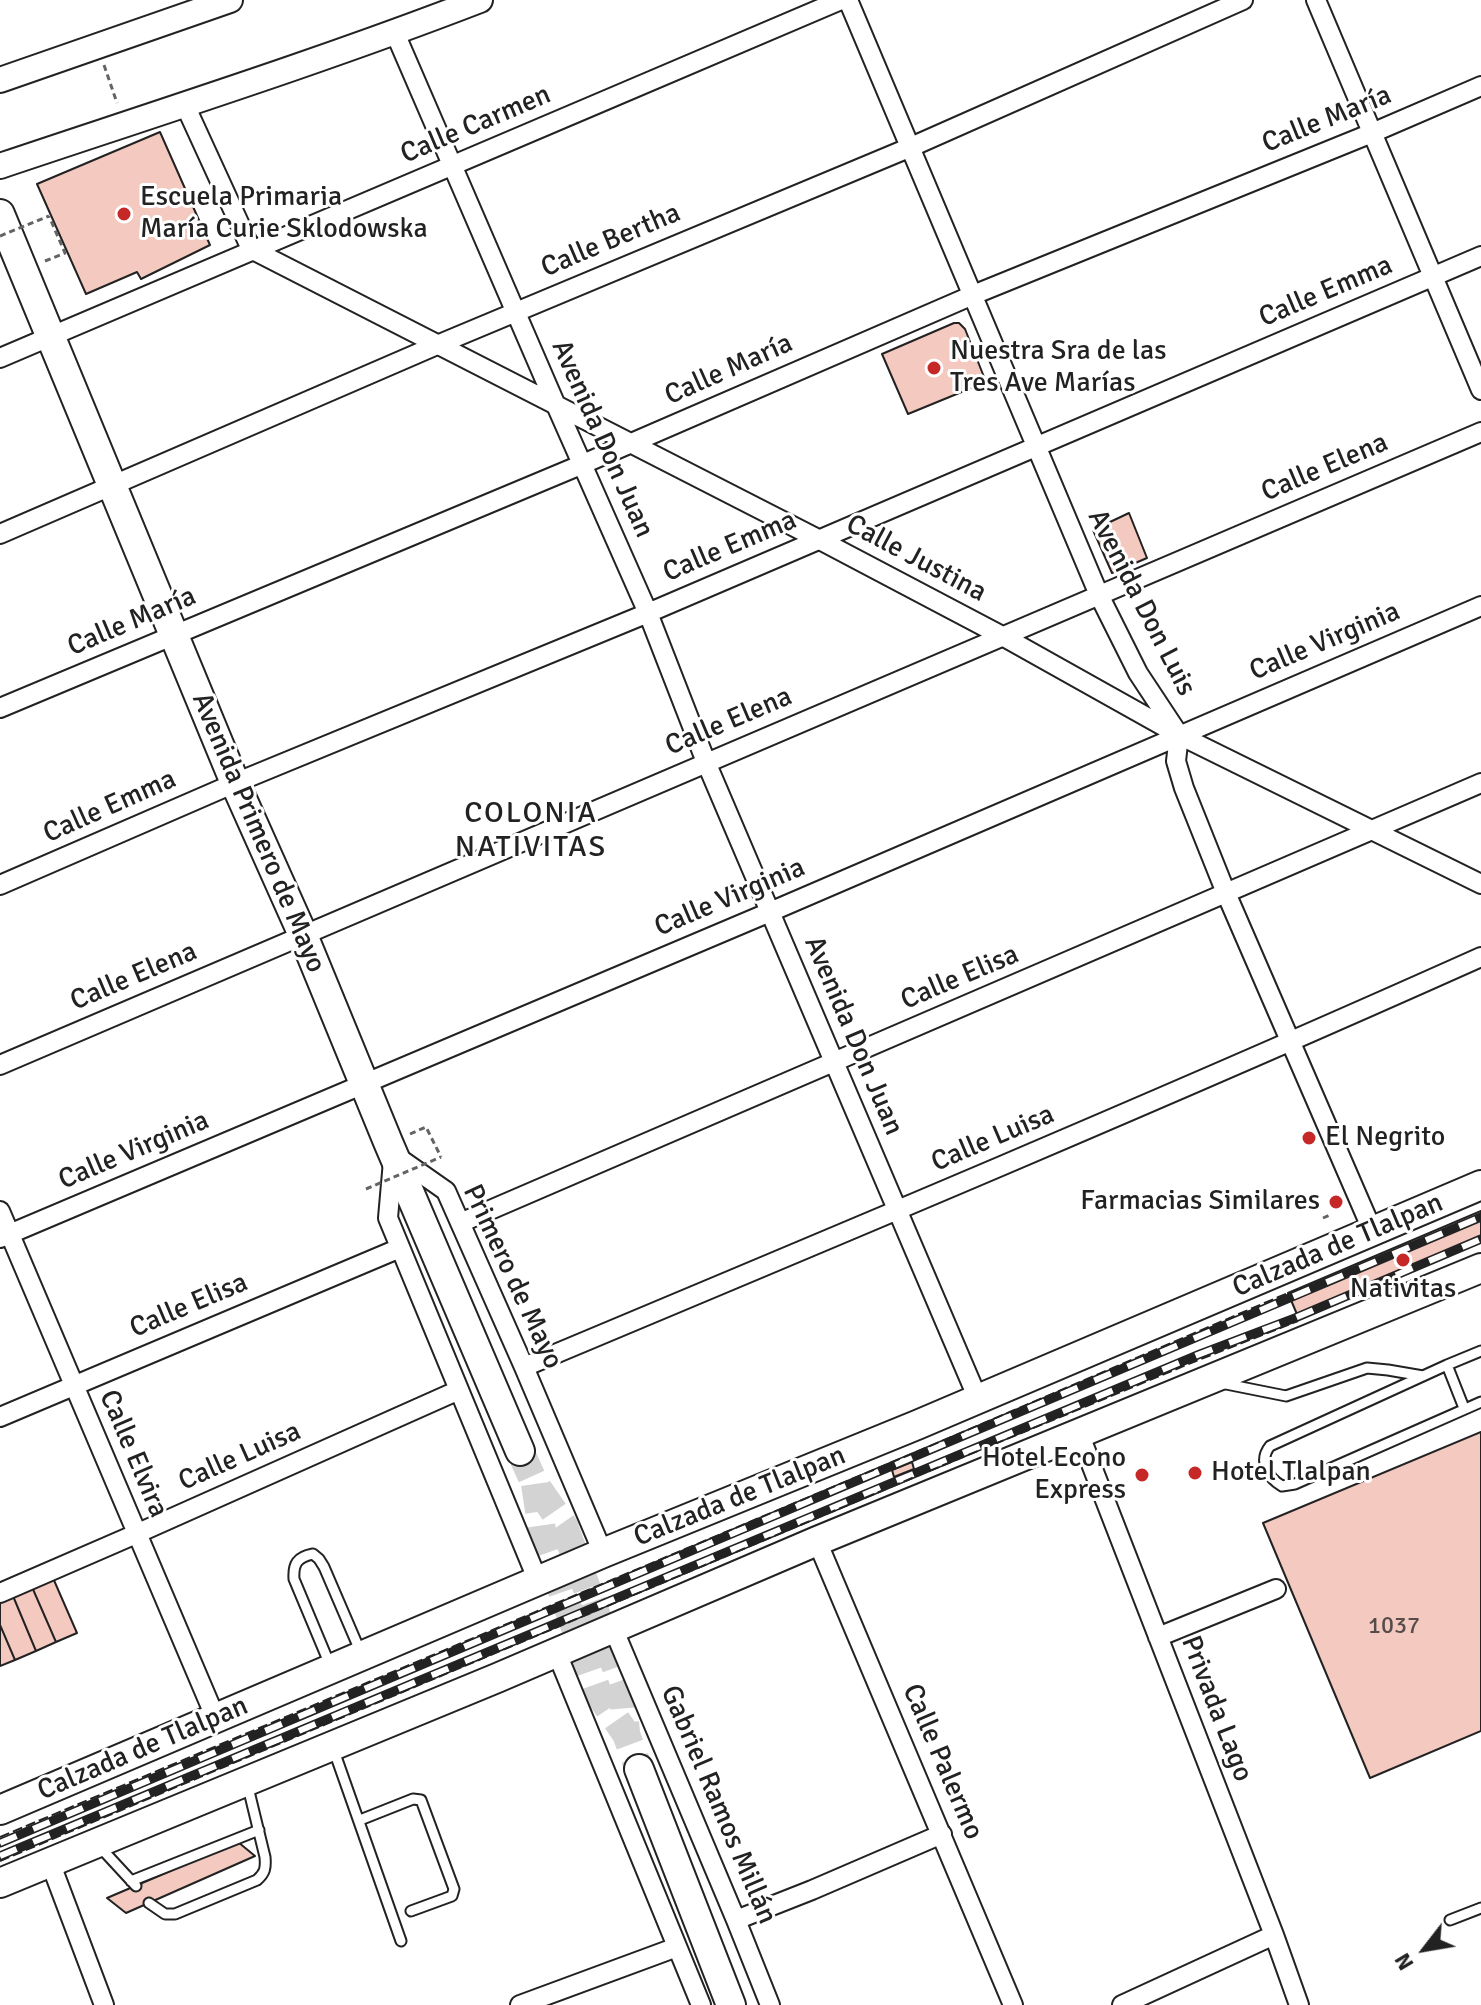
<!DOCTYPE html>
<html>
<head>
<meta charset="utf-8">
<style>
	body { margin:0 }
	#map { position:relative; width:1481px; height:2005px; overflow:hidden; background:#fff; font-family:Signika,sans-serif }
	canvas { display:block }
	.north { position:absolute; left:1385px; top:1909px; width:80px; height:80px; -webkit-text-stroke:6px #fff; paint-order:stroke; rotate:239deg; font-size:22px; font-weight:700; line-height:32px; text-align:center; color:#222 }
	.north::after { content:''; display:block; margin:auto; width:28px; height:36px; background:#222; clip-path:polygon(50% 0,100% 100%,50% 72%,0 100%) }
</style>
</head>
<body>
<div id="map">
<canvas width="1481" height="2005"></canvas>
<div class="north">N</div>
</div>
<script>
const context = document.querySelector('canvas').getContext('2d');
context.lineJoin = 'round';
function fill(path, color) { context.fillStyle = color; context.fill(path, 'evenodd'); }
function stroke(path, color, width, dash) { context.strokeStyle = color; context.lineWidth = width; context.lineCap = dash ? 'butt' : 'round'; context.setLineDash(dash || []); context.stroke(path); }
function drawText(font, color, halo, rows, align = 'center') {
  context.font = font + ' Signika,sans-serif'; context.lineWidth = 6; context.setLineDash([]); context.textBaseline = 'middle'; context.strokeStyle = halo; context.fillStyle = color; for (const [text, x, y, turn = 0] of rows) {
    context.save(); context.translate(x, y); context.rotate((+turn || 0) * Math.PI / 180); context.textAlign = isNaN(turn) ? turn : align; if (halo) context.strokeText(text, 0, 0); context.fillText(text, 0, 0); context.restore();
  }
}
const building = new Path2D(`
	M160,132L210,245L141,279L137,272L86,294L37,184Z
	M954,323H959L965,329L986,382L908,414L882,354Z
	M1129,513L1147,558L1112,573L1093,530Z
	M1481,1211V1242L1299,1319L1288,1293Z
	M1481,1432V1731L1370,1778L1263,1523Z
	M912,1462L914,1469L894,1477L892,1470Z
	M53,1578L77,1633L56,1642L32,1587Z
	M32,1587L56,1642L36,1651L13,1596Z
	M13,1596L36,1651L15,1660L0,1625V1601Z
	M0,1625L15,1660L0,1666Z
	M238,1842L255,1856L126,1913L107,1898Z`);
fill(building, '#f3c9c0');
stroke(building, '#222', 2);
stroke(new Path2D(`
	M520,1451L535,1484L564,1526L622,1684L626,1733
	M535,1484L543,1537L598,1693L626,1734L639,1769`), '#d3d3d3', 28, [28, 14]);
const service = new Path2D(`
	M1481,1351L1447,1365L1270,1446C1258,1461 1268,1478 1282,1486L1295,1484L1481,1402
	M1447,1365L1464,1408
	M1221,1383L1286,1396L1367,1368L1388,1370L1423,1376
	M330,1665L294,1579C293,1564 297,1557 313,1554L319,1559L324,1567L361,1653
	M333,1748L401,1941
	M360,1820L413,1799L421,1800L454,1889L452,1896L411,1911
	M100,1847L136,1886
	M131,1881L259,1830
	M149,1903L165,1914H175L257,1880C265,1873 266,1868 265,1857L247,1783
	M1450,1920L1481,1908`);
const minor = new Path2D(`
	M848,0L1099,595L1138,673L1179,735L1176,761L1184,788L1226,893L1373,1232
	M1316,0L1481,390
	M395,33L555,403L648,613L706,762L978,1399
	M185,105L251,249L818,539L1004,637L1179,735L1481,884
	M0,358C280,237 561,120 841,0
	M0,534L437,345L911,147L1243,0
	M0,708L583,464L973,295L1372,133L1481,86
	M0,885L235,783L648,613L1481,256
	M0,1065L1481,432
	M396,1156L446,1191L524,1367L603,1553
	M393,1161L388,1218L538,1581
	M0,1211L216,1719
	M460,1223L1481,783
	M0,1238L770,912L1481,606
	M524,1367C844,1233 1164,1099 1481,957
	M0,1417L400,1248
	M1079,1433L1274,1935L1299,2005
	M817,1541L1013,2005
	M0,1593L136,1534L459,1390
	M613,1628L736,1920L770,2005
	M1158,1637L1276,1589
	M556,1651L701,2005
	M50,1862L104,2005
	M736,1920L812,1890L942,1834
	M520,2005L677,1947
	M1122,2005L1274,1935`);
const secondary = new Path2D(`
	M0,80L230,0
	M0,166C161,112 322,61 480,0`);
const primary = new Path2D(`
	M0,214L235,783L303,935L388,1142L520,1451
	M639,1769L731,2005`);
const trunk = new Path2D(`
	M0,1810L603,1553L917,1425L1481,1185
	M0,1883L497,1678L817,1541L1481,1268`);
stroke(service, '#222', 13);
stroke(minor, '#222', 22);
stroke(secondary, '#222', 28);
stroke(primary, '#222', 32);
stroke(trunk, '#222', 32);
stroke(new Path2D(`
	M104,65L117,103
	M45,261L65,253L49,216
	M410,1134L426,1127L441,1157
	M1323,1218L1332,1214`), '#646464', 3, [6, 4]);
stroke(service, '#fff', 9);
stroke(minor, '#fff', 18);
stroke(secondary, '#fff', 24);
stroke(primary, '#fff', 28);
stroke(trunk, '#fff', 28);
const rail = new Path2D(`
	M0,1843L1481,1217
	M0,1856L1200,1354L1295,1318L1481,1239`);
stroke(rail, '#222', 9);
stroke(rail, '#fff', 6, [18]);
stroke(new Path2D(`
	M0,236L49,216
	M366,1189L441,1157`), '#646464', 3, [6, 4]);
stroke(new Path2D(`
	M0,1837L909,1455L1288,1293
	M0,1861L917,1476L1196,1361L1298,1321`), '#222', 2, [10, 4]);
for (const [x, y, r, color] of [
	[124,214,8,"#c62828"],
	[934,368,8,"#c62828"],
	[1309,1138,8,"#c62828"],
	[1336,1202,8,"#c62828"],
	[1403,1260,8,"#c62828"],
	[1195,1473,8,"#c62828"],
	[1142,1475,8,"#c62828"]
]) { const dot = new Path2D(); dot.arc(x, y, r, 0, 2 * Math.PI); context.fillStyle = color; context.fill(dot); stroke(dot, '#fff', 3); }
drawText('24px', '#564c4a', null, [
	["1037",1394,1627]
]);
drawText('28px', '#222', '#fff', [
	["Calle María",1327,120,-22],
	["Calle Carmen",476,125,-23],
	["Calle Bertha",611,241,-23],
	["Calle Emma",1326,292,-23],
	["Calle María",729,370,-24],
	["Avenida Don Juan",602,439,66],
	["Calle Elena",1325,468,-23],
	["Calle Emma",730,547,-23],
	["Calle Justina",916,559,28],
	["Avenida Don Luis",1141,603,63],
	["Calle María",132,622,-23],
	["Calle Virginia",1325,642,-23],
	["Calle Elena",729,722,-23],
	["Calle Emma",110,807,-24],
	["Avenida Primero de Mayo",258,833,67],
	["Calle Virginia",730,898,-23],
	["Calle Elena",134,977,-23],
	["Calle Elisa",960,978,-23],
	["Avenida Don Juan",853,1036,67],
	["Calle Luisa",993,1139,-23],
	["Calle Virginia",134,1151,-23],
	["Calzada de Tlalpan",1338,1246,-23],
	["Primero de Mayo",512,1277,65],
	["Calle Elisa",189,1306,-23],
	["Calle Elvira",133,1454,67],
	["Calle Luisa",240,1457,-24],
	["Calzada de Tlalpan",740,1497,-22],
	["Privada Lago",1216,1709,69],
	["Calzada de Tlalpan",143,1749,-23],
	["Calle Palermo",942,1762,67],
	["Gabriel Ramos Millán",718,1805,67]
]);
drawText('28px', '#222', '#fff', [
	["Escuela Primaria",140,198],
	["María Curie Sklodowska",140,230],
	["Nuestra Sra de las",950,352],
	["Tres Ave Marías",950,384],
	["El Negrito",1325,1138],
	["Farmacias Similares",1320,1202,"right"],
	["Nativitas",1403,1290,"center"],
	["Hotel Econo",1126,1459,"right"],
	["Express",1126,1491,"right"],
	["Hotel Tlalpan",1211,1473]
], 'left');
context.letterSpacing = '2px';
drawText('30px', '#222', '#fff', [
	["COLONIA",531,814],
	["NATIVITAS",531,848]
]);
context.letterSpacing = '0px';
</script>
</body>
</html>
